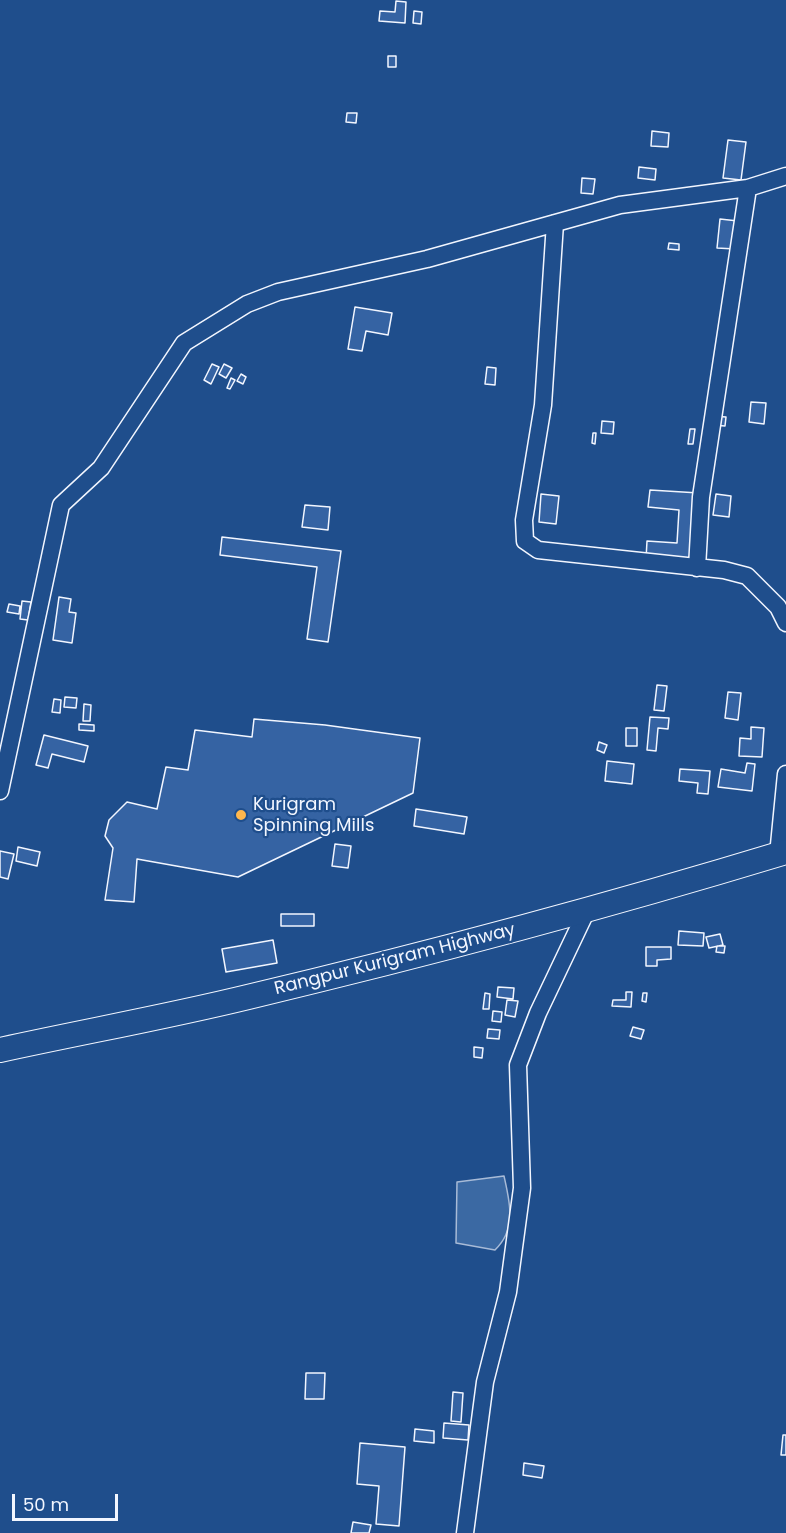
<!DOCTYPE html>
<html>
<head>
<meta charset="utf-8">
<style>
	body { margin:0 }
	#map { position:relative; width:786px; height:1533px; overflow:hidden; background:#1f4e8c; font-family:Poppins,sans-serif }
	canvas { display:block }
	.scale { position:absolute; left:12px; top:1494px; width:106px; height:27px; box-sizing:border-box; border:3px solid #f2f6ff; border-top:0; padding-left:8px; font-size:18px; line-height:21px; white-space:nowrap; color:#f2f6ff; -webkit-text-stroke:4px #1f4e8c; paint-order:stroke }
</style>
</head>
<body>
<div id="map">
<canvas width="786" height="1533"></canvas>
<div class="scale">50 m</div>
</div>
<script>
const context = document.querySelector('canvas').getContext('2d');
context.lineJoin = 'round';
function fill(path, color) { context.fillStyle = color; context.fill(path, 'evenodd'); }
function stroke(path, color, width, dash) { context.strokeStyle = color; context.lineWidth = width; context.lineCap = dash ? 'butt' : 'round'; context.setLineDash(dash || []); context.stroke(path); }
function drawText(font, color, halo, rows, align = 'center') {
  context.font = font + ' Poppins,sans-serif'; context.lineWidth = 4.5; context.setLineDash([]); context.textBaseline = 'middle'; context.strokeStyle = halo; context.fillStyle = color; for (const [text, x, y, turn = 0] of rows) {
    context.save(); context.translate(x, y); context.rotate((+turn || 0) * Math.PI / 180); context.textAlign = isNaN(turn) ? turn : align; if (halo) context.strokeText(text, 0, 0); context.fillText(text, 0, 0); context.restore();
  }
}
const water = new Path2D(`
	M504,1176C510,1203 517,1229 495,1250L456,1243L457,1182Z`);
fill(water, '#3b69a3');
stroke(water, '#a8bbd7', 1.5);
const building = new Path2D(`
	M396,1L406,2L405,23L379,21L380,11L395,12Z
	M414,11L422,12L421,24L413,23Z
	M388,56H396V67H388Z
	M347,113H357L356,123L346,122Z
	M652,131L669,133L668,147L651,146Z
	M728,140L746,142L741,180L723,178Z
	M639,167L656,169L655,180L638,178Z
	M582,178L595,179L593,194L581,193Z
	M720,219L738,221L735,249L717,248Z
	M669,243L679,244V250L668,249Z
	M355,307L392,313L388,335L366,331L362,351L348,349Z
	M212,364L219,367L211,384L204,380Z
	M224,364L232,368L226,378L219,374Z
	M487,367L496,368L495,385L485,384Z
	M241,374L246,377L243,384L237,381Z
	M231,378L235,380L230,389L227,388Z
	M751,402L766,403L764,424L749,422Z
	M714,416L726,417L725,426L713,425Z
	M602,421L614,422L613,434L601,433Z
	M690,429H695L693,444H688Z
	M593,433H596L595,444L592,443Z
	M650,490L699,493L694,562L646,559L647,541L677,543L679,510L648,507Z
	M541,494L559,496L556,524L539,522Z
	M716,494L731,496L729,517L713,515Z
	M305,505L330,507L328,530L302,527Z
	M222,537L341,551L328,642L307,639L317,567L220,555Z
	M59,597L71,599L69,612L76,613L72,643L53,640Z
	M22,601L31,602L28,620L20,619Z
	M9,604L20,606L19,614L7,612Z
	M657,685L667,686L664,711L654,710Z
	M728,692L741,693L738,720L725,718Z
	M65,697L77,698L76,708L64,707Z
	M54,699L61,700L60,713L52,712Z
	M84,704L91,705L90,721H83Z
	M650,717L669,718L668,729L658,728L656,751L647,750Z
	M254,719L325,725L420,738L413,793L238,877L137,859L134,902L105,900L113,848L105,836L109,820L127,802L157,809L166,767L188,770L195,730L252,737Z
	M79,724L94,725V731L79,730Z
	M751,727L764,728L762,757L739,756L740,738L751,739Z
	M626,728H637V746H626Z
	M44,735L88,746L84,762L52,754L48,768L36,765Z
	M599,742L607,745L604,753L597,750Z
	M607,761L634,764L632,784L605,781Z
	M747,763L755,764L752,791L718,787L721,769L745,773Z
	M680,769L710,771L708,794L697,793L698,783L679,781Z
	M416,809L467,817L464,834L414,826Z
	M335,844L351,846L348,868L332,866Z
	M18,847L40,852L37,866L16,861Z
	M0,851L14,854L8,879L0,877Z
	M281,914H314V926H281Z
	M679,931L704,933L703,946L678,945Z
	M720,934L723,945L709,948L706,937Z
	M273,940L277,963L226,972L222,949Z
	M717,946H725L724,953L716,952Z
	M646,947H671V959L657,960V966H646Z
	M498,987L514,988L513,999L497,997Z
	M626,992H632L631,1007L612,1006L613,1000H626Z
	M485,993L490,994L489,1009H483Z
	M643,993H647L646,1002L642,1001Z
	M507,1000L518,1001L515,1017L505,1015Z
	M493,1011L502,1012L501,1022L492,1021Z
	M633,1027L644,1030L641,1039L630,1036Z
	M488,1029L500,1030L499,1039L487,1038Z
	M474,1047L483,1048L482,1058L474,1057Z
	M306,1373H325L324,1399H305Z
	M453,1392L463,1393L461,1422L451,1421Z
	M444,1423L469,1425L468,1440L443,1438Z
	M415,1429L434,1431V1443L414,1441Z
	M783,1435H786V1455H781Z
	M360,1443L405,1447L399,1526L376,1524L379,1486L357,1484Z
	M524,1463L544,1466L542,1478L523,1475Z
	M353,1522L371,1525L369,1533H351Z`);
fill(building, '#3563a3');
stroke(building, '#f2f6ff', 1.5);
const minor = new Path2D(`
	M555,223L543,405L524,520L525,541L538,550L724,570L747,576L778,607L786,623
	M697,568L701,497L748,188
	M0,791L61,505L101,468L184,343L247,304L278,292L427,259L620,205L748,188L786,176
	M778,855L786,774
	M465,1533L485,1382L508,1292L522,1188L518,1065L538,1013L587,910`);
const highway = new Path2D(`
	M0,1050C82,1032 166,1017 248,997C429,954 608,906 786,852`);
stroke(minor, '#f2f6ff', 19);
stroke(highway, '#f2f6ff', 26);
stroke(minor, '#1f4e8c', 16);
stroke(highway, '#1f4e8c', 24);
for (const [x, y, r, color] of [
	[241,815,6,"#ffb74d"]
]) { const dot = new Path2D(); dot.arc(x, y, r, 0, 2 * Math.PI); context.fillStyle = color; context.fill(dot); stroke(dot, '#1f4e8c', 2); }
drawText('18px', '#f2f6ff', '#1f4e8c', [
	["Kurigram",253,805],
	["Spinning Mills",253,826]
], 'left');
drawText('18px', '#f2f6ff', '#1f4e8c', [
	["Rangpur Kurigram Highway",395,960,-14]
]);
</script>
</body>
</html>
